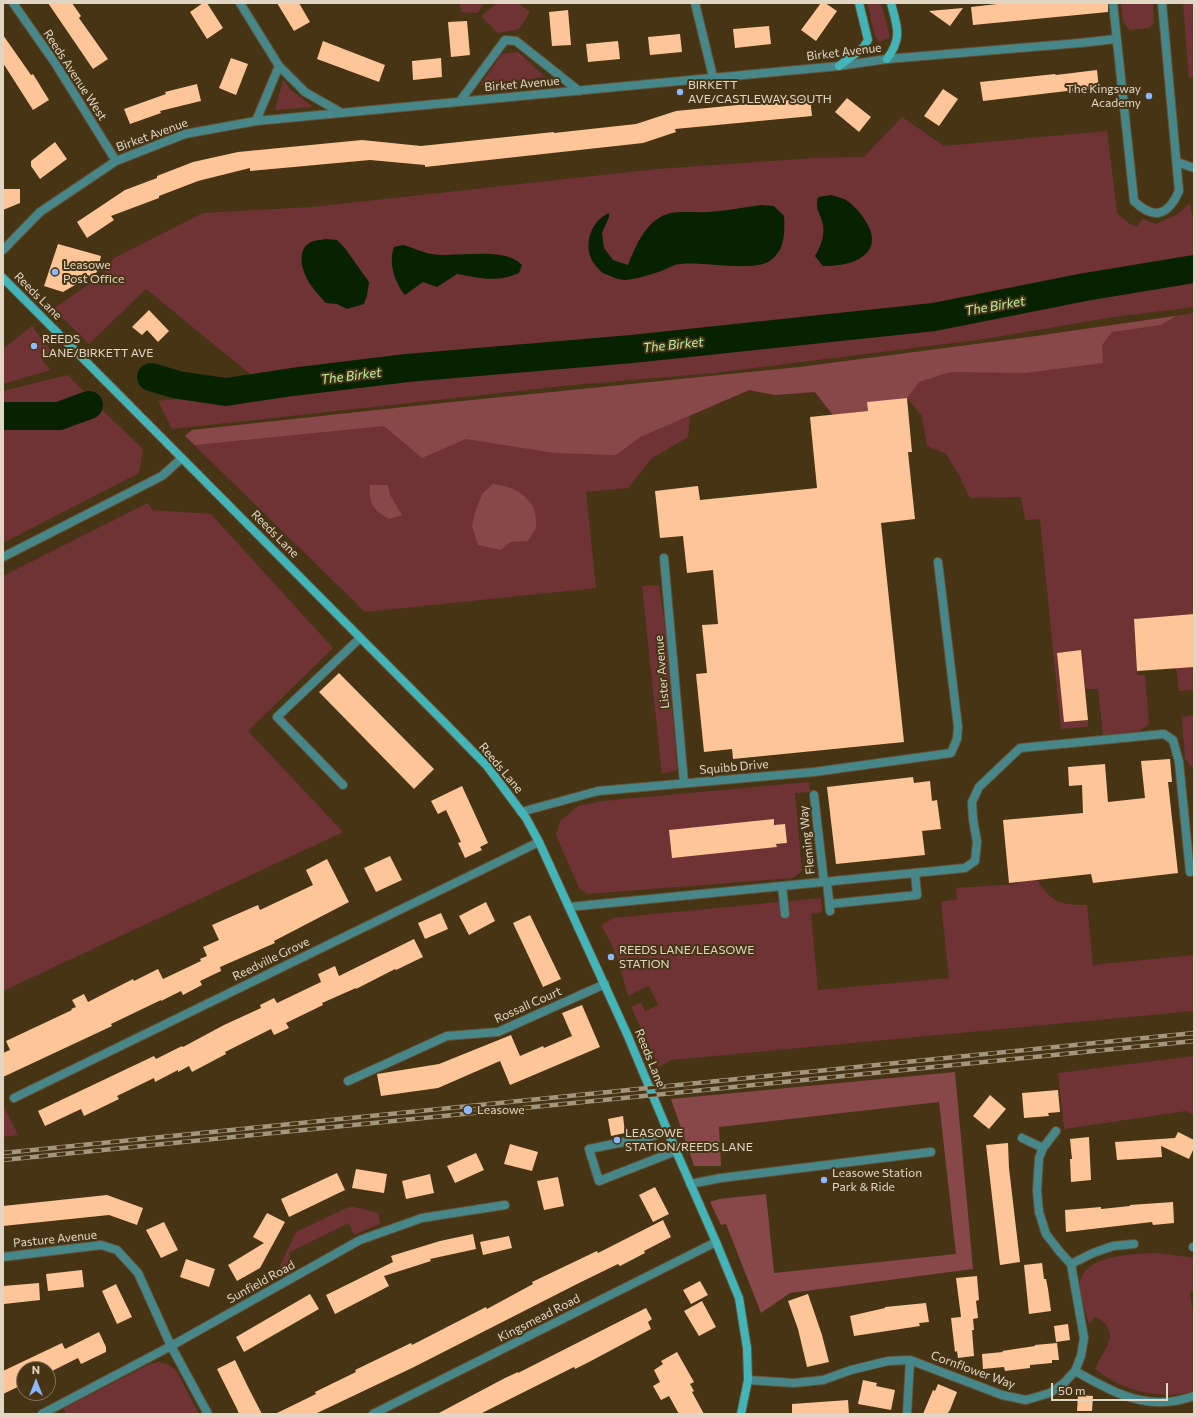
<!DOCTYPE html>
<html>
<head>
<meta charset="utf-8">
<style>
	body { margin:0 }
	#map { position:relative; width:1197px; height:1417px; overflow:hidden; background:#463414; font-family:Commissioner,sans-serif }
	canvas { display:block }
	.frame { position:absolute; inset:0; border:4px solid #e1d6c4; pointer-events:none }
	.north { position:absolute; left:16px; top:1361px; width:40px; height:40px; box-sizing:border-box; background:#463414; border:1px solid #84755a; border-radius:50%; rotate:0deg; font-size:11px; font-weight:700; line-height:16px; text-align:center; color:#e1d6c4 }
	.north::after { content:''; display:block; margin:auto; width:14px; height:18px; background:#8db9fc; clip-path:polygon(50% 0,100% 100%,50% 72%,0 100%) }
	.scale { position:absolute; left:1051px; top:1383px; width:117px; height:18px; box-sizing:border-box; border:2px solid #e1d6c4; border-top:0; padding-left:5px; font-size:12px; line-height:14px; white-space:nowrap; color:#e1d6c4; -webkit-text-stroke:3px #463414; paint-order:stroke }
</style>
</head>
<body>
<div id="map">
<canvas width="1197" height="1417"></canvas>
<div class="frame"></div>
<div class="north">N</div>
<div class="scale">50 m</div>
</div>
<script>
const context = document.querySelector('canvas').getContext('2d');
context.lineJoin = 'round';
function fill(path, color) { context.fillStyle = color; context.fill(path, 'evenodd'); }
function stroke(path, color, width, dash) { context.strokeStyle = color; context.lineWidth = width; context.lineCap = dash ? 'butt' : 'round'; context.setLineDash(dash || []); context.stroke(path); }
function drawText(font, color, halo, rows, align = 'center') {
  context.font = font + ' Commissioner,sans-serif'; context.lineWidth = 4; context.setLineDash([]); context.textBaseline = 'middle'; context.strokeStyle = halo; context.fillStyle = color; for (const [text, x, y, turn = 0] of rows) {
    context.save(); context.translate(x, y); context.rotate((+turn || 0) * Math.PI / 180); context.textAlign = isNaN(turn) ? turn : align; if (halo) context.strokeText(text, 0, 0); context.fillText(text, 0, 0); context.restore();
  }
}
fill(new Path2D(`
	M460,3H485L477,13L461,12Z
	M497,3H518L530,12L519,29L498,33L481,16Z
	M867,3H881L890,37L879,42L875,36Z
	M1121,3H1153L1154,23L1149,28L1130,30L1123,22Z
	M1183,3H1194V77L1189,78Z
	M518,52L545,77L480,85L502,54Z
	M283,80L291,90L313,107L275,110Z
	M902,117L944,146L1107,131L1117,213L1128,223L1137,227L1142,219L1156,224L1178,214L1190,203L1194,225V307L1113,317L985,339L714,373L573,385L172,429L158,401L258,390L260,382L146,289L89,344L53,309L101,276L114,258L203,213L312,207L657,169L814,158L864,157Z
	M1194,313V614L1134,619L1137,675H1145L1149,724L1139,731L1103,735L1098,689H1085L1081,651L1057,653L1064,722L1088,720V727L1061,729L1040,519L1025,520L1021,497L970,498L959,475L946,454L927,446L922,416L907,398L867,402L833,415L815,392L775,395L749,390L690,416L688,437L652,458L628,488L586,492L596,588L365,612L185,436L192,430L433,404L800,367L1022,338Z
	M32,326L52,352L42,360L51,370L3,384V349Z
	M68,375L94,402L143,449L139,473L3,543V391Z
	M148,503L152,510L211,514L333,648L248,731L343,832L3,991V576Z
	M659,585L666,634L677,770L662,774L642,586Z
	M1194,667V690L1179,691L1176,668Z
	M1194,715V769L1185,759L1182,717Z
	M809,782L810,792L795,793L802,871L793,878L587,894L579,888L556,835L560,821L578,806L603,801ZM774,820L777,847L672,857L669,830ZM785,824L787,843L780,844L778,825Z
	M1037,879C1051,903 1061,905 1087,905L1093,965L1194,955V1011L671,1060L659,1067L631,1007L641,1002L645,1011L658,1005L649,986L628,996C621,971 617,948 601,926L613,918L821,898L822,912L811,914L818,990L949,978L941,902L957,899L956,888L1018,884V881Z
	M1194,1056V1115L1186,1111L1064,1129L1058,1073Z
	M3,1105L18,1135L3,1137Z
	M351,1206L378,1213L380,1224L354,1235L349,1223L290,1252L289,1266L283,1271L280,1266L296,1232Z
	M1158,1253L1194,1258V1291L1190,1292L1193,1313H1194V1390C1175,1399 1141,1394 1121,1385C1112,1381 1103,1375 1095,1369C1099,1359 1106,1350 1109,1341C1113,1330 1104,1320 1095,1317L1089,1324C1086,1313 1080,1296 1080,1285C1081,1254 1136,1254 1158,1253Z
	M160,1362L171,1366L177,1372L199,1414H66L64,1408L150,1364Z`), '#6f3336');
fill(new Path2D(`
	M1176,316L1161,325L1112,332L1102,345L1103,363L1025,373L950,372L919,382L907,398L867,402L868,411L833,415L815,392L775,395L749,390L640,437L616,455L555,453L466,439L422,458L384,426L195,445L185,436L192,430L433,404L800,367L1022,338Z
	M493,484C510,486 527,493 534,509C536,515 536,523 536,528L528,541L510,542L501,550L478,545L472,526L476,509L483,493Z
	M370,485H388L390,495L402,515L389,519C373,509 369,505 370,485Z
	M955,1072L973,1269L790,1293L761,1313L726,1224L721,1225L710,1202L719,1199L766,1194L774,1273L956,1254L939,1102L719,1127L721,1166H694L671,1099Z`), '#88484a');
fill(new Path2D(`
	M831,195C836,196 842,198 846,200C859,209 880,234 869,250C859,264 838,266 823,266L815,256C821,246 826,233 822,221C819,212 815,207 818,197Z
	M762,205L774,206L784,216C785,231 785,250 771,260C755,273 702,261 681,264C674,264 667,269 661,271C650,275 636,279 625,280C619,280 610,276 605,274C602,273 600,271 598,268C581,252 588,222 609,213V217L602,233L604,248L613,260L628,265C636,245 647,218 671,213C682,211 696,213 708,212C726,211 744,207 762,205Z
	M326,239L337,240L344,247L369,282L367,295L364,304L347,309L337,304L326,303C314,290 299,274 302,254C303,250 304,247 308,244C312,240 321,240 326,239Z
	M403,245C411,247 424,253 432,254C456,258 504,246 522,265L519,273C496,283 481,278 457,274L437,287L423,282L405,295C395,283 388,263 394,247Z`), '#062200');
stroke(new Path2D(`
	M151,377L178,385L226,392L292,382L407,368L632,349L934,317L1085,287L1194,269
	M3,416H59L89,405`), '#062200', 28);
fill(new Path2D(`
	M48,3H72L81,16L79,18L108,59L93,69Z
	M203,3H207L223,28L207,39L190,12Z
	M277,3H299L310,22L294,31Z
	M821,3H825L837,11L816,41L801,30Z
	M1006,3H1108V12L973,25L971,7Z
	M963,8L950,26L929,11Z
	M568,10L571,45L552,46L549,12Z
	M467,21L470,55L451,57L448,22Z
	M769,26L771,44L735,48L733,29Z
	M680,34L682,52L650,55L648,37Z
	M3,35L31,75L33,74L49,100L33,110L3,63Z
	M323,41L385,65L379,82L317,59Z
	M618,41L620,59L588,62L586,44Z
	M231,58L248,64L236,95L219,88Z
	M441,58L442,77L413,80L412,61Z
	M1097,70L1099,89L1067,92V91L983,101L980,82L1055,74L1056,75Z
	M197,84L201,101L160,111L161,113L130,124L124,109L166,94L165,92Z
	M943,89L958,99L939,126L924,116Z
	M810,98L812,116L675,129L676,132L643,143L425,167V165L370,160L250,171V168L198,181L159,196V198L111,216L114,220L87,238L77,222L125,190L157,178V176L193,162L238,152L362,140L421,146L554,132V133L636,124L676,111Z
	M847,98L871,117L859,132L835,112Z
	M55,142L67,159L40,179L31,166V161Z
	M3,189H20V203L3,210Z
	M58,244L101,256L97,272L63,292L44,286Z
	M149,310L169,331L158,342L147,330L142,335L132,327Z
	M907,398L912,452H908L915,519L881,523L904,742L733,759L732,749L704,752L696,674L707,673L702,625L718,624L713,570L687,573L683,536L660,538L655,491L698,486L700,500L817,488L810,417L868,411L867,402Z
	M1194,614V667L1137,671L1134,619Z
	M1081,650L1088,720L1064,722L1057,653Z
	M339,673L434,769L414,789L319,692Z
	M1170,759L1172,782H1168L1178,873L1093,883L1091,874L1009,883L1003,820L1083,813L1082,785L1069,786L1068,767L1105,764L1108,802L1145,798L1141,761Z
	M913,777L914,783L930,781L932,801L937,800L941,829L922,831L925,855L836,864L827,787Z
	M462,786L488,843L480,847L482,850L465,858L458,843L461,842L446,810L438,814L431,801Z
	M774,819V825L785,824L787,843L776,844L777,847L672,858L669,830Z
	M390,856L402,880L376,892L364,868Z
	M327,859L349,902L274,941L275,943L220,967L221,971L200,981L202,985L183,995L181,991L161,1001V1000L111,1024L112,1026L3,1077V1053L10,1050L6,1041L72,1010L71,1009L76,1007L72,1000L84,994L88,1002L133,979L134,981L158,969L163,979L201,961L200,959L207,956L203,947L219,940L212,925L258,905L260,910L313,885L306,870Z
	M486,902L495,921L469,935L459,916Z
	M441,913L448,929L425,939L418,923Z
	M530,915L561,979L543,987L513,923Z
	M414,939L423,957L396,970L395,969L356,989V988L322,1003L323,1005L286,1023L289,1028L274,1035L271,1029L225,1052L226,1054L192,1072L189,1066L178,1072V1070L155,1082L154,1078L117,1096L119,1099L84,1116L81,1109L45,1126L38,1111L154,1056L156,1059L182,1046L183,1047L224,1025L261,1008L260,1005L274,998L277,1003L321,982L318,974L335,966L339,976Z
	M582,1005L600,1047L510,1085L500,1061L438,1088L381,1096L377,1074L439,1064L511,1035L520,1056L543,1046L544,1048L572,1036L562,1013Z
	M1058,1090L1060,1112L1048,1113L1049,1116L1024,1118L1022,1093Z
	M990,1095L1006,1109L989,1129L973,1116Z
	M623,1116L625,1133L611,1136L608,1119Z
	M1178,1132L1194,1140V1148L1189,1159L1161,1146L1162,1157L1117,1160L1115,1142L1175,1138Z
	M1089,1137L1091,1180L1071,1182L1070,1159H1072L1070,1139Z
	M1008,1143L1009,1168L1020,1262L1000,1265L986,1145Z
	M510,1144L538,1152L532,1171L504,1164Z
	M476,1153L484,1170L455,1183L447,1166Z
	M356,1169L387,1174L384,1193L352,1188Z
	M337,1173L345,1190L289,1217L281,1199Z
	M430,1174L434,1193L406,1199L402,1181Z
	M558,1177L564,1206L544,1210L537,1181Z
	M655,1187L669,1214L653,1222L639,1195Z
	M107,1195L143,1208L137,1225L109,1215L3,1226V1206Z
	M1173,1202L1174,1223L1153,1225L1152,1222L1066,1232L1065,1210L1101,1207V1209L1130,1206V1205Z
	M267,1213L285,1222L260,1268L237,1281L228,1265L264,1243L253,1237Z
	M663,1220L671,1237L644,1251L645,1253L620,1266L618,1264L579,1283L414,1367L315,1414H275L316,1394L315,1392L356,1372L355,1370L411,1343L412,1345L486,1307L487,1309L533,1284L532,1282L597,1251L598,1253Z
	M164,1222L178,1250L161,1258L146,1230Z
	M473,1234L476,1249L430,1259L431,1261L384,1276L389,1286L335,1314L326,1295L393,1262L391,1256L440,1241Z
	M509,1236L512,1248L483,1255L480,1242Z
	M186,1259L215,1269L209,1287L180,1277Z
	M1042,1263L1044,1279H1046L1048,1289L1051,1311L1029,1314L1024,1265Z
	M82,1270L84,1287L48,1291L46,1274Z
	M977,1276L979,1300L976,1301L978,1318L973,1319L974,1330H972L974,1356L958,1358L957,1351L955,1352L951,1318L961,1317L956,1278Z
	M700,1281L708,1295L691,1304L683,1290Z
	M39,1283L40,1300L4,1304L3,1286Z
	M116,1284L132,1317L117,1324L102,1291Z
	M310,1294L319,1309L244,1352L236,1337Z
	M808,1294L822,1335L829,1362L807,1367L798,1329L788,1301Z
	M702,1301L716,1327L699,1336L684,1311Z
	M926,1303L929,1322L919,1323L920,1326L854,1336L850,1316L885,1308V1307Z
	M646,1308L652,1319L648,1322L651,1329L589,1362L575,1369L574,1367L480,1414H437L505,1378L518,1372V1373Z
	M1068,1324L1070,1340L1056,1342L1054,1326Z
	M99,1332L106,1347V1352L81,1364L78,1358L48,1373V1369H24V1384L3,1394V1371L62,1343L65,1349Z
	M1057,1343L1059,1360H1052V1363L1030,1365V1368L1005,1371L1004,1367L983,1369L982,1354L1003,1352L1002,1351L1035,1346V1345Z
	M677,1352L694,1382L690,1384L694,1391L692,1392L704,1414H679L669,1396L661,1400L653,1386L660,1382L654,1370L663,1364L661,1361Z
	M235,1360L248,1387L262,1414H239L237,1409L217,1369Z
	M863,1380L877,1383L876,1386L895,1390L891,1410L858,1404Z
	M938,1384L957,1392L950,1410L947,1414H923L933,1390L935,1391Z
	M1078,1395L1093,1396L1092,1411H1077Z
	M848,1400L849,1414H792V1404Z`), '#fec599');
const lane = new Path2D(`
	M1113,3L1134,201C1154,220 1168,216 1179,191L1162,3
	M1080,43L1116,39
	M1177,162L1194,168
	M3,557L162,476L182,458
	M664,558L684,783
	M343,785L277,717L360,638
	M814,795L824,882
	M521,812L598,791L814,772L951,753L957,739L958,727L938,562
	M827,882L830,911
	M782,886L785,914
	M830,904L917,895L915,873
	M569,907L965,868L975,861L977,842L973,819L972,802L979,787L1020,748L1164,734L1173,740L1179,762L1190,872
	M667,1131L653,1136L589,1149L599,1181L676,1151
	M690,1184L721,1178L931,1152`);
const street = new Path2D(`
	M13,3L55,63L116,161
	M240,3L279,66L305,92L340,112
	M695,3L713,77
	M460,101L505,40L516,41L579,91
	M256,121L279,66
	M3,250L40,212L116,161L185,134L256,121L839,66L887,59L1080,43
	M348,1081L447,1036L498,1032L605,984
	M14,1098L539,842
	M1022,1138L1043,1148
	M1193,1247H1194
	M3,1257L101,1245L117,1250L138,1273L171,1346L208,1414
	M1071,1264L1093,1253L1113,1246L1134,1244
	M1075,1371C1102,1386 1132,1404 1164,1402C1174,1402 1185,1399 1194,1396
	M748,1380L794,1383L823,1380L851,1370L888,1361L910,1360L1002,1395L1026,1400L1050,1393L1064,1383L1075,1371L1081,1356L1084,1338L1071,1264L1060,1252L1046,1234L1039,1212L1037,1190L1039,1158L1043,1148L1056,1131
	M42,1414L171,1346L360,1240L422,1218L505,1205
	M373,1414L716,1242
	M907,1414L910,1360`);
const secondary = new Path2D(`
	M887,59C903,37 897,27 891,3
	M839,66L863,48L868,40L859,3
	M3,278L444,722L487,766L526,818L539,842L627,1034L676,1151L716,1242L739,1298L747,1348L748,1380L741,1414`);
stroke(lane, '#625134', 10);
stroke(street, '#625134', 10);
stroke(secondary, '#625134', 10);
stroke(lane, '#47878a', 8);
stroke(street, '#47878a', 8);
stroke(secondary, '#43b4b8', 8);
const rail = new Path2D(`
	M3,1153L1194,1033
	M3,1160L1194,1041`);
stroke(rail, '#a3967e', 4.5);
stroke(rail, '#463414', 3, [9]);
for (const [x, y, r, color] of [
	[680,92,4,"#8db9fc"],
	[1149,96,4,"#8db9fc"],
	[55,272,4,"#8db9fc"],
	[34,346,4,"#8db9fc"],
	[611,957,4,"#8db9fc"],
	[468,1110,5,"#8db9fc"],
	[617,1140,4,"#8db9fc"],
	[824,1180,4,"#8db9fc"]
]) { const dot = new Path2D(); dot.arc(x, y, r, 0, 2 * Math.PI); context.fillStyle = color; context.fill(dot); stroke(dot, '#463414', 1.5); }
drawText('12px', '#e1d6c4', '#463414', [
	["Birket Avenue",844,52,-7],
	["Reeds Avenue West",75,75,57],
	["Birket Avenue",522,84,-5],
	["Birket Avenue",152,135,-20],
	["Reeds Lane",38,296,45],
	["Reeds Lane",275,534,45],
	["Lister Avenue",662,672,-95],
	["Squibb Drive",734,767,-5],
	["Reeds Lane",501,768,50],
	["Fleming Way",807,840,-96],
	["Reedville Grove",271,959,-26],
	["Rossall Court",528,1005,-24],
	["Reeds Lane",650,1058,68],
	["Pasture Avenue",55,1239,-6],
	["Sunfield Road",261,1282,-29],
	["Kingsmead Road",539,1318,-27],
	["Cornflower Way",973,1370,20]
]);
drawText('12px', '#e1d6c4', '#463414', [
	["BIRKETT",688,85],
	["AVE/CASTLEWAY SOUTH",688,99],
	["The Kingsway",1141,89,"right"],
	["Academy",1141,103,"right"],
	["Leasowe",63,265],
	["Post Office",63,279],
	["REEDS",42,339],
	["LANE/BIRKETT AVE",42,353],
	["REEDS LANE/LEASOWE",619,950],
	["STATION",619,964],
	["Leasowe",477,1110],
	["LEASOWE",625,1133],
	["STATION/REEDS LANE",625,1147],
	["Leasowe Station",832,1173],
	["Park & Ride",832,1187]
], 'left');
drawText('italic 13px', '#b7f2a6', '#463414', [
	["The Birket",995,306,-10],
	["The Birket",673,345,-6],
	["The Birket",351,376,-7]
]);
</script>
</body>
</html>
